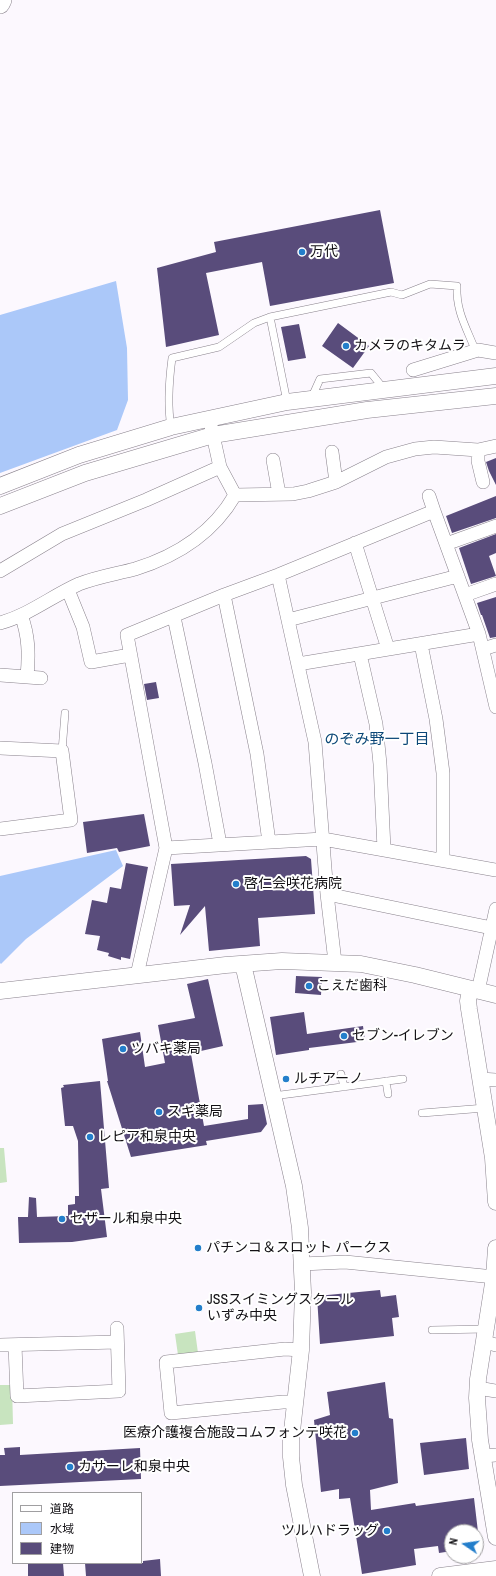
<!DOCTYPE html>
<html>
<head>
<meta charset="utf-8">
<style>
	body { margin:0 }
	#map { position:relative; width:496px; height:1576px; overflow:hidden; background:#fcf8fe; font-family:"Archivo Narrow","Noto Sans JP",sans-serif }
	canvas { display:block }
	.legend { position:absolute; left:12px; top:1492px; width:130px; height:72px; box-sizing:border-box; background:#fff; border:1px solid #a09fa1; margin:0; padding:5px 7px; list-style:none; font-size:12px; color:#121014 }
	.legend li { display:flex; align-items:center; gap:8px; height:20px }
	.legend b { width:20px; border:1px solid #a09fa1 }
	.north { position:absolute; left:444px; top:1524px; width:40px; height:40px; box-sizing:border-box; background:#fff; border:1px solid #a09fa1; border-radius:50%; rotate:283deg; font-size:11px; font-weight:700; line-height:16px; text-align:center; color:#121014 }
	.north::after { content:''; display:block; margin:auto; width:14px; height:18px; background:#237ecb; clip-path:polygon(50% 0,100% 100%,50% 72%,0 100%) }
</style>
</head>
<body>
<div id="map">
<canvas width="496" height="1576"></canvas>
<ul class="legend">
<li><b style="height:5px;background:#fff"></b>道路</li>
<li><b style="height:11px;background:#abc8f9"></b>水域</li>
<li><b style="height:11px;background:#594c7b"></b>建物</li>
</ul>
<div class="north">N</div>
</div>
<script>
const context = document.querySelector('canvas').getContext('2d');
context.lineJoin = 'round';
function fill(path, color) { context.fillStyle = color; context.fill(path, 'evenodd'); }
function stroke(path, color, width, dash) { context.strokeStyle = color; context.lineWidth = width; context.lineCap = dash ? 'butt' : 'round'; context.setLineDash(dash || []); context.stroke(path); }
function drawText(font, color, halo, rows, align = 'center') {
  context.font = font + ' "Archivo Narrow","Noto Sans JP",sans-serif'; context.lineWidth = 4; context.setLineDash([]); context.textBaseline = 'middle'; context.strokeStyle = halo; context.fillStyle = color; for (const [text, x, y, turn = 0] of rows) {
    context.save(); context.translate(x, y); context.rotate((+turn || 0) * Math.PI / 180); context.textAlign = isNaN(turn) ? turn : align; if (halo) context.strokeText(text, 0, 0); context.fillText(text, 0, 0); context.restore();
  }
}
fill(new Path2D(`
	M0,1148H4L7,1182L0,1183Z
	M195,1331L198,1353L178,1355L175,1334Z
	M0,1385H12L13,1424L0,1425Z`), '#c8e4bf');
fill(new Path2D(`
	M116,281L127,348L128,400L117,430L0,473V315Z
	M116,850L123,866L26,939L1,964L0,963V876Z`), '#abc8f9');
fill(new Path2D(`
	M380,210L394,283L270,306L262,262L206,273L219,335L166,347L157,268L216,252L214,242Z
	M338,323L369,346L353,368L322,346Z
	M299,324L306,358L288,361L281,327Z
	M496,458V485L489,471L486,462Z
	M496,496V518L452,533L446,516Z
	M496,534V553L489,556L496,576L471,584L459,548Z
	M496,597V637L490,638L482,615H481L477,603Z
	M156,682L159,698L147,700L144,684Z
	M144,814L150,846L119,852L117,848L87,853L83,822Z
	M306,856L311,859L315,914L258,918L260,946L209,951L205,906L180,935L190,905L174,906L171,864Z
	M126,863L148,867L130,959L121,957V960L108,956L109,953L97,950L100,936L85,934L92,900L107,903L110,887L121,889Z
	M296,976L322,977L321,995L295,993Z
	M208,979L223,1046L192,1053L191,1054L204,1126L248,1119V1105L263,1104L267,1124L261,1132L206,1141L207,1145L131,1157L107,1081H108L102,1039L140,1032L145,1067L165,1063L158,1025L195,1018L187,984Z
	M304,1012L307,1034L363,1026L365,1041L309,1048V1050L276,1055L270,1017Z
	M100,1081L109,1188L101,1189L107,1237L72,1242L19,1243L18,1217H28L29,1197L36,1198L37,1217L68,1216V1205L75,1204V1196H79L78,1141L73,1126H65L61,1088L64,1087L63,1085Z
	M380,1290L381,1297L396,1295L399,1317L392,1318L394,1336L320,1344L317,1296Z
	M385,1382L389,1418L393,1419L398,1483L370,1490L371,1510L415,1503L416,1506L474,1498L478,1532H452V1551L439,1553L438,1546L414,1549L416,1565L362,1574L350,1498L339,1499V1489L321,1492L314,1420L330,1415L327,1392Z
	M466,1438L469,1469L424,1475L420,1443Z
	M20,1447V1455L140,1448L141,1479L0,1486V1455H5L4,1448Z
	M160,1559L161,1576H86L85,1563H143V1561Z
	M28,1563H63L64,1576H28Z`), '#594c7b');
const service = new Path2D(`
	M270,317L287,402
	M311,399L320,379L371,373L384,389
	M171,427C167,404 169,381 172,358L219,347L254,323L270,317L391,292L402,295L430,284L457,286C456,310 465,325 474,347L478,350
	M62,751L65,713
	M341,1074L344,1087
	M386,1081L388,1094
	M273,1096L403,1079
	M422,1113L485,1108
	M432,1330L486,1329`);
const minor = new Path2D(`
	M413,370L478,350L496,353
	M211,426L220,467L235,495
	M478,450V461L483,482
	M332,452L336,482
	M273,460L279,494
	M429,496L434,511
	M355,543L388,649
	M446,544L496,526
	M0,571L62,534L146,500L220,467
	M278,575L315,742L327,894L335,962
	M68,590L83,627L91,662L130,655
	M224,595L257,754L269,842
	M465,595L496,584
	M21,615C29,636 29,655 27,677
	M174,617L205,763L220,844
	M288,620L458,576
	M0,623C29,615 52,596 79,584C97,577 116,574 135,569C177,556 213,533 235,495L293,494L308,491L336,482L386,457L415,449L434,447L478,450L496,446
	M421,644L436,719L443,773V859
	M483,649L496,645
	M360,654L376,724L380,764L384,849
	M298,664L479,634
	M0,675L41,678
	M0,748L62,751L71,820L0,829
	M166,848L323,839L496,870
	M327,894L496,929
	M137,975L166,848L127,635L224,595L278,575L434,511L479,634L496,707
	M478,991L496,909
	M480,1079L496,1080
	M302,1264L345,1262L494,1277
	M484,1342L496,1345
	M0,1345L117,1342
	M15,1345L17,1396L119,1391L117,1328
	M478,1388L496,1391
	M296,1402H283L171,1413L166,1362L285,1349L301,1350
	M483,1456L496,1455`);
const tertiary = new Path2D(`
	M0,486L79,455L171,427L287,402L496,376
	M0,506L85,473L213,435L367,410L496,396
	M243,964L294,1186L300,1228L303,1292L301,1350L291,1440V1457L294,1485L312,1576
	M470,989L468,1001L469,1009L493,1158L496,1202
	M0,991L226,965L282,961L361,964L415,975L496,995
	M496,1248L494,1277L478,1379L477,1398L480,1440L496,1537
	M440,1576L496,1569`);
const secondary = new Path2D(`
	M0,4L2,0`);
stroke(service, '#89828c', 8);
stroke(minor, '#89828c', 14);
stroke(tertiary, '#89828c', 17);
stroke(secondary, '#89828c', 20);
stroke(service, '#fff', 7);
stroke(minor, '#fff', 13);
stroke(tertiary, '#fff', 16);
stroke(secondary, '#fff', 19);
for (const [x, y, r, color] of [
	[302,252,4,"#237ecb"],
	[346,346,4,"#237ecb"],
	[236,884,4,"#237ecb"],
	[309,986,4,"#237ecb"],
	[344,1036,4,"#237ecb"],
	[123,1049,4,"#237ecb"],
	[286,1079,4,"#237ecb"],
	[159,1112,4,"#237ecb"],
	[90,1137,4,"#237ecb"],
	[62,1219,4,"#237ecb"],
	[198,1248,4,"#237ecb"],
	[199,1308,4,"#237ecb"],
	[355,1433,4,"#237ecb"],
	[70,1467,4,"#237ecb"],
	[387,1531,4,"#237ecb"]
]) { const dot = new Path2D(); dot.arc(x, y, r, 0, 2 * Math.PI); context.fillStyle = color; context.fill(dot); stroke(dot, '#fff', 1.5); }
drawText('14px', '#121014', '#fff', [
	["万代",310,252],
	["カメラのキタムラ",354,346],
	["啓仁会咲花病院",244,884],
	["こえだ歯科",317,986],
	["セブン-イレブン",352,1036],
	["ツバキ薬局",131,1049],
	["ルチアーノ",294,1079],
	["スギ薬局",167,1112],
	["レピア和泉中央",98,1137],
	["セザール和泉中央",70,1219],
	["パチンコ＆スロット パークス",206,1248],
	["JSSスイミングスクール",207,1300],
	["いずみ中央",207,1316],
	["医療介護複合施設コムフォンテ咲花",347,1433,"right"],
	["カサーレ和泉中央",78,1467],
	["ツルハドラッグ",379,1531,"right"]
], 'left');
drawText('15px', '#0b4777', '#fff', [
	["のぞみ野一丁目",377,740]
]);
</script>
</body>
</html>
